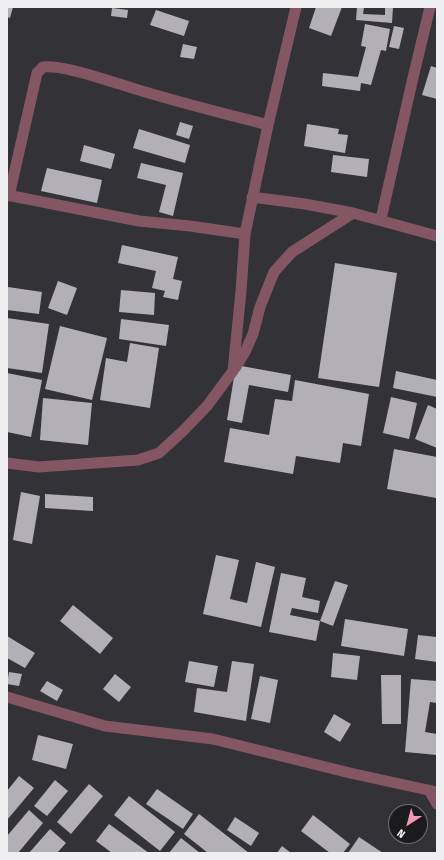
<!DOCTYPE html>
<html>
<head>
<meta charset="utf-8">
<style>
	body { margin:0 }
	#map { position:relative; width:444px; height:860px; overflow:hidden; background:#333237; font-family:"Fira Sans Condensed",sans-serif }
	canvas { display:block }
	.frame { position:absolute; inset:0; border:8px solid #efeff2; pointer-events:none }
	.north { position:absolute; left:388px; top:804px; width:40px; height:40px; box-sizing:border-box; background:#1b1a1c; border:1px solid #706f72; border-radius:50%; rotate:216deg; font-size:11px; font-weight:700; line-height:16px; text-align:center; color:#efeff2 }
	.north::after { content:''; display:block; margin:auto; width:14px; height:18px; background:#f09ab5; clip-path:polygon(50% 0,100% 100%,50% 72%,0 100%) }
</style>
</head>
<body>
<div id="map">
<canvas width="444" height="860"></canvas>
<div class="frame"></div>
<div class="north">N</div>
</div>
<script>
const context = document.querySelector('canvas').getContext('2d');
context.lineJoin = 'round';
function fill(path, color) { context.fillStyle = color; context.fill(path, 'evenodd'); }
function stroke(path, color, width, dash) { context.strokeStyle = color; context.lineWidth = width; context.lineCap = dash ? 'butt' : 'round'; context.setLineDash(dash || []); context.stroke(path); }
fill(new Path2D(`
	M7,7H13L10,18L7,17Z
	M316,7H342L331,36L309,28Z
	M357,7H364L363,14L385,15V7H393L392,23L356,20Z
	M112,8L128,10L127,18L111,16Z
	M156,10L189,21L184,36L150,25Z
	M365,24L390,29L386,51L381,50L371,85L361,83L360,91L322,86L323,73L358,77L366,47L361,46Z
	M394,26L404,28L399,49L389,47Z
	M183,44L197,47L194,59L180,57Z
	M431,66L437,68V99L422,95Z
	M180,122L193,126L189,139L176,135Z
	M307,124L339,129L338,134L348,135L345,153L304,146Z
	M139,129L190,145L185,163L133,148Z
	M84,145L115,154L111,169L80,161Z
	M333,155L369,159L367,177L331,172Z
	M141,163L183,173L173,216L159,212L166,185L137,178Z
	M47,168L102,180L97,203L41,191Z
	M122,245L178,257L173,279L182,281L178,300L163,297L165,291L152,288L156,271L118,263Z
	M335,263L397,273L379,387L318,378Z
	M58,281L77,288L67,315L48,308Z
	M8,287L42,292L39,314L7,310Z
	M121,290L155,293L154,315L119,312Z
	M7,318L49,324L42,373L7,368Z
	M121,319L169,325L166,346L119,339Z
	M60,326L107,338L92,400L45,389Z
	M130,343L159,348L150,408L100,400L106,358L127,362Z
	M236,365L291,375L288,392L249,385L242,423L227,420Z
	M396,371L437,380V397L393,388Z
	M7,373L42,380L31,437L7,432Z
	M295,380L369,394L361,446L343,443L340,463L296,456L293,474L224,462L230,428L269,435L275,399L292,401Z
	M391,397L417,403L409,439L383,433Z
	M43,398L92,403L88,445L40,440Z
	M428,405L437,409V448L415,439Z
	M394,449L437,457L436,498L387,489Z
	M21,492L40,496L32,544L13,540Z
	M45,494L93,497V511L45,508Z
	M216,555L239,560L230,599L247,603L256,562L275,567L261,627L203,614Z
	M281,573L306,578L302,597L320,601L318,613L292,608L290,615L320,621L316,641L269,632Z
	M335,581L348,585L333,626L320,621Z
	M73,605L113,638L100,654L60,621Z
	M345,619L408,629L404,656L341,646Z
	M418,635L437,637V662L415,659Z
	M7,636L35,653L25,668L7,658Z
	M333,653L360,656L357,680L331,677Z
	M189,661L218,666L214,687L185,682Z
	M232,661L254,664L246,721L194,712L197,688L227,692Z
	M9,672L22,674L19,686L7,684Z
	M115,674L131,687L119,702L103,689Z
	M381,675H401V724H382Z
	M260,676L278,680L270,723L251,719Z
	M411,679L437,681V703L430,702L425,732L437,734V755L405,752Z
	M47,681L63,690L57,701L40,691Z
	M334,714L351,724L340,742L324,732Z
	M38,735L73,744L66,769L32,760Z
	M19,776L34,788L7,820V791Z
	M55,780L68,791L47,816L34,806Z
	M89,784L103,796L71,834L57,822Z
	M157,789L193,814L183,829L146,804Z
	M129,796L175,832L160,851L114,815Z
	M29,810L43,823L18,853H7V836Z
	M199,814L249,853H208L184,834Z
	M313,815L350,844L343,853H330L301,831Z
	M235,817L259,833L251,846L227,830Z
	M109,824L149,853H112L96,841Z
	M50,829L66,843L57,853H29Z
	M359,837L383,853H348Z
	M181,838L200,853H169Z
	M282,846L291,853H277Z`), '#b2b0b6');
stroke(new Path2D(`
	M7,195L139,221L190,226L245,234
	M9,196L37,73L43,67C66,65 108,81 132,88C177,102 222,113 268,125
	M252,197L305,204L353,213L437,236
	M381,219L412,82L430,7
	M235,368L245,352L253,334L260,307L274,272L292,252L353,213
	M7,463L39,467L138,460L159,453L183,431L207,406L233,371L241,291L245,234L268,125L296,7
	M7,697L105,726L213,739L350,773L437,792
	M429,790L437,804`), '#845663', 11);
</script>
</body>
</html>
